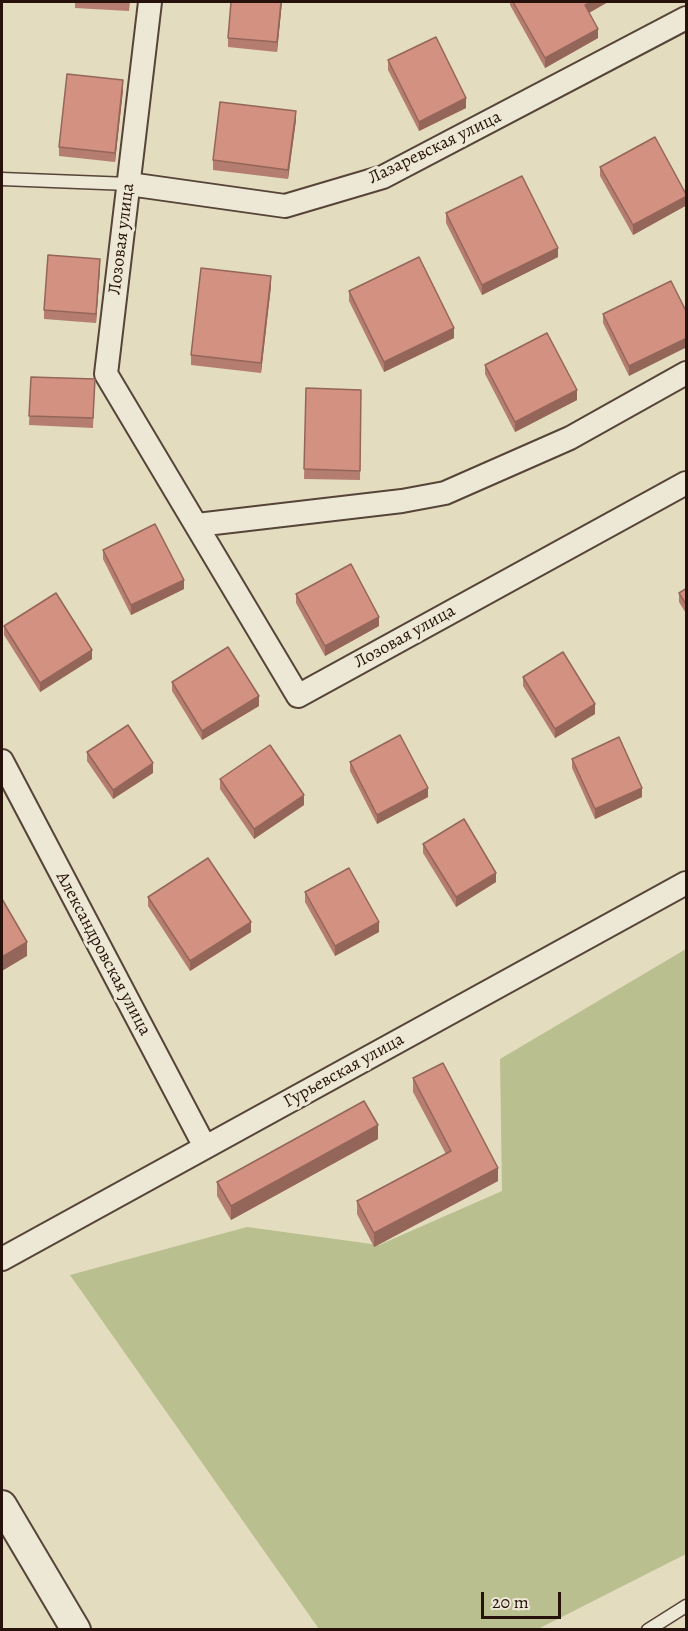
<!DOCTYPE html>
<html>
<head>
<meta charset="utf-8">
<style>
	body { margin:0 }
	#map { position:relative; width:688px; height:1631px; overflow:hidden; background:#e4dcbf; font-family:Alegreya,serif }
	canvas { display:block }
	.frame { position:absolute; inset:0; border:3px solid #26120b; pointer-events:none }
	.scale { position:absolute; left:481px; top:1592px; width:80px; height:27px; box-sizing:border-box; border:3px solid #26120b; border-top:0; padding-left:8px; font-size:18px; line-height:21px; white-space:nowrap; color:#26120b; -webkit-text-stroke:4px #ede8d5; paint-order:stroke }
</style>
</head>
<body>
<div id="map">
<canvas width="688" height="1631"></canvas>
<div class="frame"></div>
<div class="scale">20 m</div>
</div>
<script>
const context = document.querySelector('canvas').getContext('2d');
context.lineJoin = 'round';
function fill(path, color) { context.fillStyle = color; context.fill(path, 'evenodd'); }
function stroke(path, color, width, dash) { context.strokeStyle = color; context.lineWidth = width; context.lineCap = dash ? 'butt' : 'round'; context.setLineDash(dash || []); context.stroke(path); }
function drawText(font, color, halo, rows, align = 'center') {
  context.font = font + ' Alegreya,serif'; context.lineWidth = 6; context.setLineDash([]); context.textBaseline = 'middle'; context.strokeStyle = halo; context.fillStyle = color; for (const [text, x, y, turn = 0] of rows) {
    context.save(); context.translate(x, y); context.rotate((+turn || 0) * Math.PI / 180); context.textAlign = isNaN(turn) ? turn : align; if (halo) context.strokeText(text, 0, 0); context.fillText(text, 0, 0); context.restore();
  }
}
fill(new Path2D(`
	M686,949V1554L538,1629H319L70,1275L247,1227L379,1245L502,1191L500,1059Z`), '#b9bf8e');
const service = new Path2D(`
	M2,179L129,184
	M648,1630L686,1606`);
const minor = new Path2D(`
	M150,2L106,374L298,696L686,483
	M129,184L285,206L383,177L686,18
	M197,525L402,501L445,493L570,438L686,373
	M2,761L205,1147
	M2,1259L686,883`);
const tertiary = new Path2D(`
	M2,1505L76,1630`);
stroke(service, '#564438', 15);
stroke(minor, '#564438', 26);
stroke(tertiary, '#564438', 32);
stroke(service, '#ede8d5', 12);
stroke(minor, '#ede8d5', 22);
stroke(tertiary, '#ede8d5', 28);
fill(new Path2D(`
	M75,2H130L129,11L75,8Z
	M282,2L277,52L228,47V38Z
	M510,2H608L589,13L598,38L545,68L510,5Z
	M388,60L466,108L419,131L388,70Z
	M123,90L115,162L59,156V147Z
	M296,120L288,179L213,170V160Z
	M600,167L687,195V205L633,235L600,176Z
	M446,213L558,257L482,295L446,223Z
	M100,268L96,323L44,319V310Z
	M671,281L629,376L603,323V314Z
	M271,286L261,373L191,365V355Z
	M349,291L454,338L384,372L349,301Z
	M485,365L577,400L515,432L485,374Z
	M31,377L95,379L93,428L29,425Z
	M306,388L361,390L360,480L304,479Z
	M103,550L184,589L131,615L103,559Z
	M687,588V615L679,602V593Z
	M296,594L379,626L325,656L296,603Z
	M4,626L92,659L40,692L4,635Z
	M523,677L595,714L555,738L523,686Z
	M172,682L259,706L202,740L172,691Z
	M87,752L153,773L113,799L87,761Z
	M572,759L642,797L595,819L572,768Z
	M350,762L428,797L377,824L350,771Z
	M220,779L304,805L254,839L220,789Z
	M423,844L496,882L456,907L423,853Z
	M305,892L379,932L335,956L305,902Z
	M148,897L251,932L190,971L148,906Z
	M413,1078L498,1181L374,1247L357,1214V1201L446,1154L413,1092Z
	M378,1139L231,1220L217,1196V1182Z`), '#b57d6f');
fill(new Path2D(`
	M281,2H282L277,52V42Z
	M592,2H608L585,15V5Z
	M598,29V38L545,68V58Z
	M123,80V90L115,162V153Z
	M466,98V108L419,131V122Z
	M296,111V120L288,179V170Z
	M687,196V205L633,235V225Z
	M558,248V257L482,295V285Z
	M100,259V268L96,323V314Z
	M271,276V286L261,373V363Z
	M454,328V338L384,372V362Z
	M687,338V347L629,376V366Z
	M577,390V400L515,432V422Z
	M184,580V589L131,615V605Z
	M379,617V626L325,656V646Z
	M92,650V659L40,692V683Z
	M259,696V706L202,740V731Z
	M595,704V714L555,738V729Z
	M153,763V773L113,799V790Z
	M428,788V797L377,824V815Z
	M642,788V797L595,819V809Z
	M304,795V805L254,839V829Z
	M496,873V882L456,907V897Z
	M251,922V932L190,971V961Z
	M379,922V932L335,956V946Z
	M27,942V956L2,971V957Z
	M378,1125V1139L231,1220V1206Z
	M498,1168V1181L374,1247V1233Z`), '#94665a');
const building = new Path2D(`
	M231,2H281L277,42L228,38Z
	M513,2H592L585,5L598,29L545,58Z
	M436,37L466,98L419,122L388,60Z
	M67,74L123,80L115,153L59,147Z
	M220,102L296,111L288,170L213,160Z
	M655,137L687,196L633,225L600,167Z
	M522,176L558,248L482,285L446,213Z
	M48,255L100,259L96,314L44,310Z
	M419,257L454,328L384,362L349,291Z
	M201,268L271,276L261,363L191,355Z
	M671,281L687,313V338L629,366L603,314Z
	M547,333L577,390L515,422L485,365Z
	M31,377L95,379L93,418L29,416Z
	M306,388L361,390L360,471L304,469Z
	M155,524L184,580L131,605L103,550Z
	M351,564L379,617L325,646L296,594Z
	M687,588V606L679,593Z
	M56,593L92,650L40,683L4,626Z
	M228,647L259,696L202,731L172,682Z
	M563,652L595,704L555,729L523,677Z
	M128,725L153,763L113,790L87,752Z
	M400,735L428,788L377,815L350,762Z
	M619,737L642,788L595,809L572,759Z
	M270,745L304,795L254,829L220,779Z
	M464,819L496,873L456,897L423,844Z
	M208,858L251,922L190,961L148,897Z
	M349,868L379,922L335,946L305,892Z
	M2,899L27,942L2,957Z
	M443,1063L498,1168L374,1233L357,1201L451,1151L413,1078Z
	M364,1101L378,1125L231,1206L217,1182Z`);
fill(building, '#d39181');
stroke(building, '#94665a', 1.5);
drawText('18px', '#26120b', '#ede8d5', [
	["Лазаревская улица",435,148,-26],
	["Лозовая улица",122,239,-83],
	["Лозовая улица",405,637,-29],
	["Александровская улица",103,954,62],
	["Гурьевская улица",344,1071,-29]
]);
</script>
</body>
</html>
